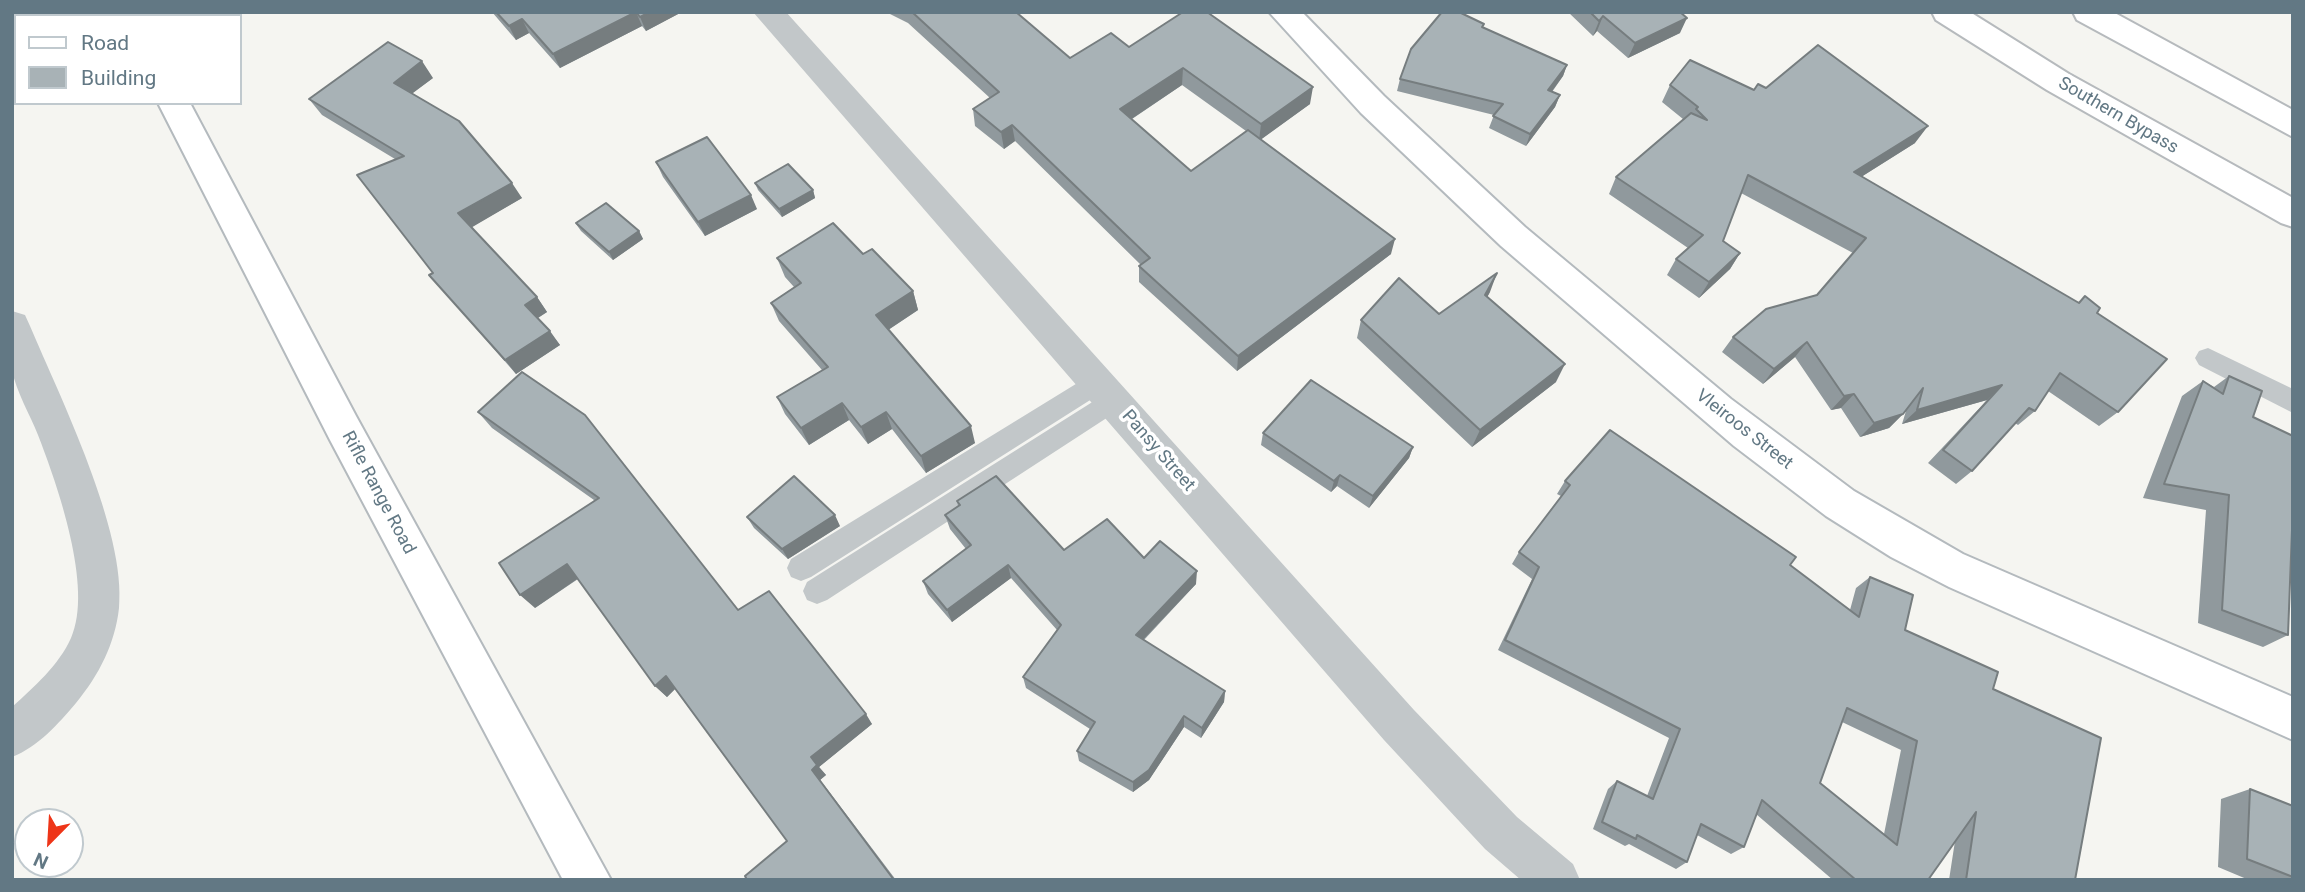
<!DOCTYPE html>
<html>
<head>
<meta charset="utf-8">
<style>
	body { margin:0 }
	#map { position:relative; width:2305px; height:892px; overflow:hidden; background:#f5f5f1; font-family:Roboto,sans-serif }
	canvas { display:block }
	.frame { position:absolute; inset:0; border:14px solid #627884; pointer-events:none }
	.legend { position:absolute; left:14px; top:14px; width:228px; height:91px; box-sizing:border-box; background:#fff; border:2px solid #c0c9ce; margin:0; padding:9px 12px; list-style:none; font-size:21px; color:#627884 }
	.legend li { display:flex; align-items:center; gap:14px; height:35px }
	.legend b { width:35px; border:2px solid #c0c9ce }
	.north { position:absolute; left:14px; top:808px; width:70px; height:70px; box-sizing:border-box; background:#fff; border:2px solid #c0c9ce; border-radius:50%; rotate:204deg; font-size:19px; font-weight:700; line-height:28px; text-align:center; color:#627884 }
	.north::after { content:''; display:block; margin:auto; width:24px; height:32px; background:#ee3518; clip-path:polygon(50% 0,100% 100%,50% 72%,0 100%) }
</style>
</head>
<body>
<div id="map">
<canvas width="2305" height="892"></canvas>
<div class="frame"></div>
<ul class="legend">
<li><b style="height:9px;background:#fff"></b>Road</li>
<li><b style="height:19px;background:#a8b2b6"></b>Building</li>
</ul>
<div class="north">N</div>
</div>
<script>
const context = document.querySelector('canvas').getContext('2d');
context.lineJoin = 'round';
function stroke(path, color, width, dash) { context.strokeStyle = color; context.lineWidth = width; context.lineCap = dash ? 'butt' : 'round'; context.setLineDash(dash || []); context.stroke(path); }
function fill(path, color) { context.fillStyle = color; context.fill(path, 'evenodd'); }
function drawText(font, color, halo, rows, align = 'center') {
  context.font = font + ' Roboto,sans-serif'; context.lineWidth = 7; context.setLineDash([]); context.textBaseline = 'middle'; context.strokeStyle = halo; context.fillStyle = color; for (const [text, x, y, turn = 0] of rows) {
    context.save(); context.translate(x, y); context.rotate((+turn || 0) * Math.PI / 180); context.textAlign = isNaN(turn) ? turn : align; if (halo) context.strokeText(text, 0, 0); context.fillText(text, 0, 0); context.restore();
  }
}
const secondary = new Path2D(`
	M112,12H143L144,16H113Z
	M1269,12H1302L1384,96L1525,227L1731,399L1854,491L1963,554L2293,697V740L1949,587L1891,557L1826,516L1734,446L1501,246L1361,113Z
	M158,103H190L356,416L611,880H563L330,440Z`);
const highway = new Path2D(`
	M1932,12H1970L2069,74L2293,198V227L2281,223L2047,90L1936,20Z
	M2073,12H2113L2293,110V137L2077,20Z`);
stroke(secondary, '#b4babe', 4);
stroke(highway, '#b6babd', 4);
fill(new Path2D(`
	M2208,348L2293,389V413L2199,365L2195,358L2199,351Z
	M1097,371L1106,374L1110,382L1106,390L811,577L801,581L791,577L787,568L791,559Z
	M1113,389L1122,392L1126,400L1122,408L827,600L817,604L807,600L803,591L807,582Z`), '#c2c7c9');
fill(new Path2D(`
	M753,12H786L1414,710L1517,817L1573,864L1580,880H1521L1485,849L1384,740Z
	M12,311L25,315L30,326C60,397 127,532 119,608C115,644 99,675 76,703C58,724 38,747 12,757V707C34,687 59,665 71,638C94,588 57,484 38,435C30,415 16,391 12,370C9,352 12,330 12,311Z`), '#c2c7c9');
fill(secondary, '#fff');
fill(highway, '#fff');
fill(new Path2D(`
	M492,12H680V13L646,31L642,26L560,68L529,33L516,40Z
	M886,12H1016L1070,58L1129,47L1310,104L1261,139L1391,254L1237,371L1139,282V266L1141,265L1015,141L1004,149L975,126L973,109L990,98L908,23ZM1182,85L1246,131L1191,171L1132,119Z
	M1568,12H1680V33L1628,58L1597,31L1593,36Z
	M1483,27L1567,65L1563,76L1552,92L1560,95L1555,107L1526,146L1489,128L1494,115L1397,91L1400,79Z
	M433,78L412,93L522,198L471,227L537,297L547,312L538,318L560,345L516,374L429,275L433,273L395,159L322,115L309,99Z
	M1670,85L1754,90L1915,143L1861,177L2078,303L2085,296L2097,313L2118,412L2099,426L2048,391L2035,411L2018,425L2015,423L1972,471L1956,484L1928,463L1987,400L1902,424L1906,411L1889,428L1860,437L1841,408L1831,410L1795,357L1763,384L1722,352L1733,337L1817,295L1853,253L1741,193L1723,241L1740,253L1730,269L1699,298L1667,275L1676,259L1688,248L1609,194L1616,177L1683,119L1662,102Z
	M656,162L757,209L705,236L663,177Z
	M755,183L813,190L815,198L782,217L758,190Z
	M576,224L639,231L643,239L613,260L581,231Z
	M863,254L913,291L918,310L888,330L975,443L926,473L892,429L868,444L849,420L809,445L785,414L777,397L822,370L779,321L771,303L794,287L785,277L777,258Z
	M1490,292L1487,297L1556,382L1472,447L1357,338L1361,320L1439,314Z
	M522,372L738,610L872,724L819,767L826,775L820,780L896,880H747L787,841L675,689L667,697L655,686L578,579L535,608L594,500L492,428L478,412Z
	M2229,376L2253,417L2293,436V530H2292L2288,635L2263,647L2198,623L2206,510L2143,498L2182,396L2203,381L2214,387Z
	M1263,433L1413,447L1409,458L1369,508L1337,486L1331,492L1261,445Z
	M1565,481L1790,565L1850,610L1856,588L1870,577L1905,630L1993,689L2075,880H1949L1955,841L1928,880H1833L1756,814L1744,847L1731,854L1697,835L1687,862L1676,869L1629,844L1625,846L1593,829L1608,789L1617,781L1647,796L1669,738L1498,650L1532,579L1512,564L1519,552L1561,496L1557,494ZM1842,722L1901,750L1884,834L1820,783Z
	M957,501L1064,550L1144,558L1196,584L1144,640L1225,691L1224,702L1201,738L1184,727L1149,780L1133,792L1079,761L1077,751L1090,729L1026,688L1023,677L1057,630L1011,578L952,622L928,594L923,581L966,549L950,529L945,515L958,506Z
	M747,517L840,526L788,559L754,528Z
	M2250,789L2293,806V880H2249L2218,867L2221,799Z`), '#90999d');
fill(new Path2D(`
	M636,12L642,26L560,68L553,54Z
	M650,12H680V13L646,31L640,17Z
	M1603,16L1597,31L1593,36L1599,21Z
	M1687,18L1680,33L1628,58L1635,43Z
	M522,19L529,33L516,40L509,26Z
	M422,61L433,78L405,99L394,83Z
	M1567,65L1563,76L1544,102L1548,90Z
	M1183,68L1182,85L1121,126L1120,109Z
	M1313,87L1310,104L1259,141L1261,124Z
	M1560,95L1555,107L1526,146L1530,134Z
	M1012,125L1015,141L1004,149L1001,132Z
	M1928,126L1915,143L1842,189L1854,172Z
	M512,183L522,198L469,229L458,213Z
	M813,190L815,198L782,217L779,209Z
	M751,195L757,209L705,236L698,222Z
	M639,231L643,239L613,260L609,252Z
	M1395,239L1391,254L1237,371L1238,356Z
	M1740,253L1730,269L1699,298L1709,282Z
	M1497,273L1490,292L1478,314L1485,295Z
	M913,291L918,310L882,334L876,315Z
	M537,297L547,312L536,319L525,305Z
	M550,331L560,345L516,374L505,360Z
	M1807,342L1795,357L1763,384L1774,369Z
	M1565,364L1556,382L1472,447L1480,430Z
	M2002,385L1987,400L1902,424L1917,410Z
	M1854,394L1841,408L1831,410L1844,396Z
	M842,403L849,420L809,445L801,428Z
	M886,412L892,429L868,444L861,427Z
	M1903,414L1889,428L1860,437L1874,423Z
	M971,426L975,443L926,473L921,456Z
	M1413,447L1409,458L1369,508L1373,496Z
	M1340,475L1337,486L1331,492L1334,481Z
	M835,515L840,526L788,559L782,549Z
	M567,564L580,577L535,608L520,595Z
	M1008,565L1011,578L952,622L947,610Z
	M1197,571L1196,584L1136,647V635Z
	M666,676L677,687L667,697L655,686Z
	M1225,691L1224,702L1201,738L1202,728Z
	M866,714L872,724L819,767L826,775L820,780L896,880L812,770L811,757Z
	M1184,716V727L1149,780L1133,792V782Z`), '#767d7f');
const building = new Path2D(`
	M496,12H650L640,17L636,12L553,54L522,19L509,26Z
	M912,12H1016L1070,58L1111,33L1129,47L1183,12H1207L1313,87L1261,124L1183,68L1120,109L1191,171L1248,130L1395,239L1238,356L1139,266L1150,258L1012,125L1001,132L973,109L999,92Z
	M1442,12H1459L1484,24L1482,27L1567,65L1548,90L1560,95L1530,134L1493,116L1503,104L1400,79L1411,49Z
	M1590,12H1680L1687,18L1635,43L1603,16L1599,21Z
	M388,42L422,61L394,83L459,121L512,183L458,213L537,297L525,305L550,331L505,360L429,275L433,273L357,175L404,156L309,99Z
	M1818,45L1928,126L1854,172L2079,303L2085,296L2100,308L2097,313L2167,359L2118,412L2060,373L2035,411L2029,408L1972,471L1943,450L2002,385L1917,410L1923,388L1903,414L1874,423L1854,394L1844,396L1807,342L1774,369L1733,337L1766,309L1817,295L1866,238L1748,175L1723,241L1740,253L1709,282L1676,259L1703,235L1616,177L1691,113L1707,120L1696,109L1698,107L1670,85L1690,60L1754,90L1758,84L1766,88Z
	M707,137L751,195L698,222L656,162Z
	M788,164L813,190L779,209L755,183Z
	M606,203L639,231L609,252L576,223Z
	M833,223L863,254L872,249L913,291L876,315L971,426L921,456L886,412L861,427L842,403L801,428L777,397L828,367L771,303L801,283L777,258Z
	M1497,273L1485,295L1565,364L1480,430L1361,320L1399,278L1439,314Z
	M522,372L585,415L738,610L769,591L866,714L811,757L817,765L812,770L894,880H747L745,876L787,841L666,676L655,686L567,564L520,595L499,563L599,498L478,412Z
	M2229,376L2262,391L2253,417L2293,436V504L2288,635L2222,610L2229,495L2164,484L2203,381L2223,394Z
	M1311,380L1413,447L1373,496L1340,475L1334,481L1263,433Z
	M1610,430L1796,557L1790,565L1859,617L1870,577L1913,595L1905,630L1998,672L1993,689L2101,738L2075,880H1966L1976,812L1928,880H1856L1762,800L1744,847L1701,824L1687,862L1637,835L1636,839L1602,822L1617,781L1653,799L1680,729L1505,640L1539,567L1519,552L1570,485L1565,481ZM1847,708L1917,741L1897,845L1820,783Z
	M794,476L835,515L782,549L747,517Z
	M996,476L1064,550L1107,519L1144,558L1160,541L1197,571L1136,635L1225,691L1202,728L1184,716L1149,770L1133,782L1077,751L1095,722L1023,677L1061,625L1008,565L947,610L923,581L971,545L945,515L960,505L957,501Z
	M2250,789L2293,806V877L2247,859Z`);
fill(building, '#a8b2b6');
stroke(building, '#767d7f', 2);
drawText('18px', '#627884', '#fff', [
	["Southern Bypass",2118,116,30],
	["Vleiroos Street",1744,430,38],
	["Pansy Street",1158,451,49],
	["Rifle Range Road",378,493,62]
]);
</script>
</body>
</html>
